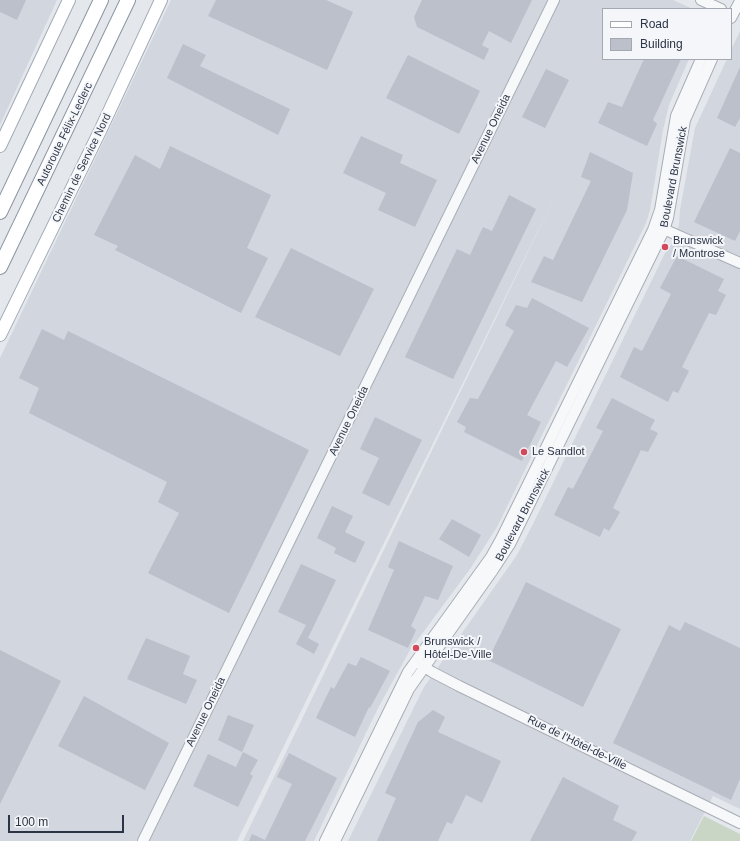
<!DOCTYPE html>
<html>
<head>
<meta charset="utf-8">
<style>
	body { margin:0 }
	#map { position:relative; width:740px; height:841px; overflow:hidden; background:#e4e7ec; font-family:Helvetica,sans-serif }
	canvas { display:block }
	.legend { position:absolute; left:602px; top:8px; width:130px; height:52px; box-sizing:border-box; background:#f4f6f9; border:1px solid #a4a8b1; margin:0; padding:5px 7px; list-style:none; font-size:12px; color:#2b3445 }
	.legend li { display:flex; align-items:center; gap:8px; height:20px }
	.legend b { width:20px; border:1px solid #a4a8b1 }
	.scale { position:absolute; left:8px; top:815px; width:116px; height:18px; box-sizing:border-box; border:2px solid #2b3445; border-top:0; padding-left:5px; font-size:12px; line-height:14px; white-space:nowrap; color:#2b3445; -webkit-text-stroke:3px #f4f6f9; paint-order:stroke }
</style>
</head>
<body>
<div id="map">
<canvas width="740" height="841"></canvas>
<ul class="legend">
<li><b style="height:5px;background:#fff"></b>Road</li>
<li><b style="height:11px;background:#bbc0ca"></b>Building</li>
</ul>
<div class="scale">100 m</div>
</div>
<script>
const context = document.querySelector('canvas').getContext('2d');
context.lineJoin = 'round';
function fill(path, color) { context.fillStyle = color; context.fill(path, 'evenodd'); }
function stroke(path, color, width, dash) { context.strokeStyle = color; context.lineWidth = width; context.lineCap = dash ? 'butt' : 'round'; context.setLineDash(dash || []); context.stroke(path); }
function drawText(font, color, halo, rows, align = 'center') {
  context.font = font + ' Helvetica,sans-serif'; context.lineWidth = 4; context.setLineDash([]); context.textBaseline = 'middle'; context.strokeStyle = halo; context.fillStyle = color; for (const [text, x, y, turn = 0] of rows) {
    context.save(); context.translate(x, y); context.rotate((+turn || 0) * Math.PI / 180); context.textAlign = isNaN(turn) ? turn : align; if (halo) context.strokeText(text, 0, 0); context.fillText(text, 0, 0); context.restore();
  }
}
fill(new Path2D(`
	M0,0H57L0,125Z
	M171,0H673L693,9H603V59H689L669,105L663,130L650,210L646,223L497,527L470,569L410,650L378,708L314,841H243L557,192L237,841H0V358Z
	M740,31V809L713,796L690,841H348L424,687L517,555L534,522L667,249L672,244L679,225L680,210L695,128L727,59H731V50Z`), '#d2d6de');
fill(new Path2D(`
	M704,816L740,834V841H691Z`), '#c9d6c5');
fill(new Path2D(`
	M0,0H26L17,20L0,12Z
	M216,0H326L353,12L327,70L208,16Z
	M422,0H532L511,43L489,31L482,45L489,49L484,60L417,27L414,17Z
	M183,44L206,55L200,66L290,109L278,135L167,78Z
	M408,55L480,91L459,134L386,98Z
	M644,59H681L653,120L657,124L647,146L598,123L608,102L622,107Z
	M740,67V118L735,127L717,118Z
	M546,69L569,80L545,128L522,117Z
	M361,136L403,155L400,163L437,180L415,227L378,210L386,193L343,173Z
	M170,146L271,195L247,248L268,258L241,313L115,250L118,246L94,235L135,155L160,169Z
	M730,148L740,153V231L735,241L694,222Z
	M590,152L633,173L627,210L582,302L531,282L544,256L553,260L591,181L581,177Z
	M509,195L536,209L453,379L405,357L457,249L470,255L483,227L492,231Z
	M291,248L374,289L340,356L255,317Z
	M677,256L724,279L718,291L726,295L716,315L709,313L682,367L689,371L678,393L673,391L668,402L620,377L634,347L642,351L671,294L660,288Z
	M532,298L589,328L567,367L556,361L527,415L541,422L522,461L464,432L466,427L457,422L470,398L478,399L514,331L505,325L516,305L527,308Z
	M42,329L64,340L68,331L309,450L229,613L148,573L179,513L158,502L167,482L29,413L39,388L19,378Z
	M612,398L655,420L650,429L658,433L648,452L641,450L613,508L620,512L609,531L604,528L600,537L554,515L568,487L573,489L603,431L596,428Z
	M375,417L422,440L389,506L362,493L379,458L360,449Z
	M332,506L353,516L345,532L365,542L355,563L334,553L336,548L317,538Z
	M452,519L481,535L469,557L439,539Z
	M399,541L453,566L438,600L425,596L411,626L416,630L408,648L368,630L394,570L388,567Z
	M301,564L336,580L308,638L319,644L314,654L296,644L306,625L278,612Z
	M526,582L621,629L583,707L488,660Z
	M685,622L740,648V779L731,800L613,743L669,625L680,631Z
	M146,638L190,656L183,674L197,680L186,704L127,679Z
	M0,650L61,681L0,804Z
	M361,657L390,671L370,708L369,707L355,737L316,718L331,687L334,689L348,663L356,666Z
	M84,696L169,743L145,790L58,746Z
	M433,710L445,717L438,732L501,761L482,803L466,795L452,824L447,822L438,841H377L396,798L385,793L418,722Z
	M228,715L254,725L242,752L218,740Z
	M243,752L258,760L250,774L253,776L238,807L193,786L208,754L236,767Z
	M289,753L337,778L305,841H249L252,834L265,840L292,784L277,777Z
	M563,777L619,806L613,820L637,832L632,841H530Z`), '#bbc0ca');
const minor = new Path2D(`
	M701,0L721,9
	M731,18L740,1
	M659,227L740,263
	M419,663L432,672L459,686L740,823
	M143,841L554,0
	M325,841L408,672L491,557L501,539L653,230L660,210L676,116L701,59
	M335,841L409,689L493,570L510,544L664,230L668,218L685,120L712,59`);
const major = new Path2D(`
	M0,146L69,0
	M0,335L100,131L161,0`);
const highway = new Path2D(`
	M0,212L101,0
	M0,267L128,0`);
stroke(minor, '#a9aeb7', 12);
stroke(major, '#a3abb8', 14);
stroke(highway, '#8b94a3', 16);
stroke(minor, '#f7f8fa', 10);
stroke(major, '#fff', 12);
stroke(highway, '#fff', 14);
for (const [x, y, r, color] of [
	[665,247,4,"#d1495b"],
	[524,452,4,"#d1495b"],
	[416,648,4,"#d1495b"]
]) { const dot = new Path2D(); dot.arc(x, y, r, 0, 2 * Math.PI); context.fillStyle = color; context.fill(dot); stroke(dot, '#f4f6f9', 1.5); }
drawText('11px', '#2b3445', '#f4f6f9', [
	["Avenue Oneida",491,129,-64],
	["Autoroute Félix-Leclerc",65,134,-64],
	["Chemin de Service Nord",82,168,-64],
	["Boulevard Brunswick",674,177,-79],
	["Avenue Oneida",349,421,-64],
	["Boulevard Brunswick",523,515,-62],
	["Avenue Oneida",206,712,-64],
	["Rue de l'Hôtel-de-Ville",577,743,26]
]);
drawText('11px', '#2b3445', '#f4f6f9', [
	["Brunswick",673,241],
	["/ Montrose",673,254],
	["Le Sandlot",532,452],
	["Brunswick /",424,642],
	["Hôtel-De-Ville",424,655]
], 'left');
</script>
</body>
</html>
